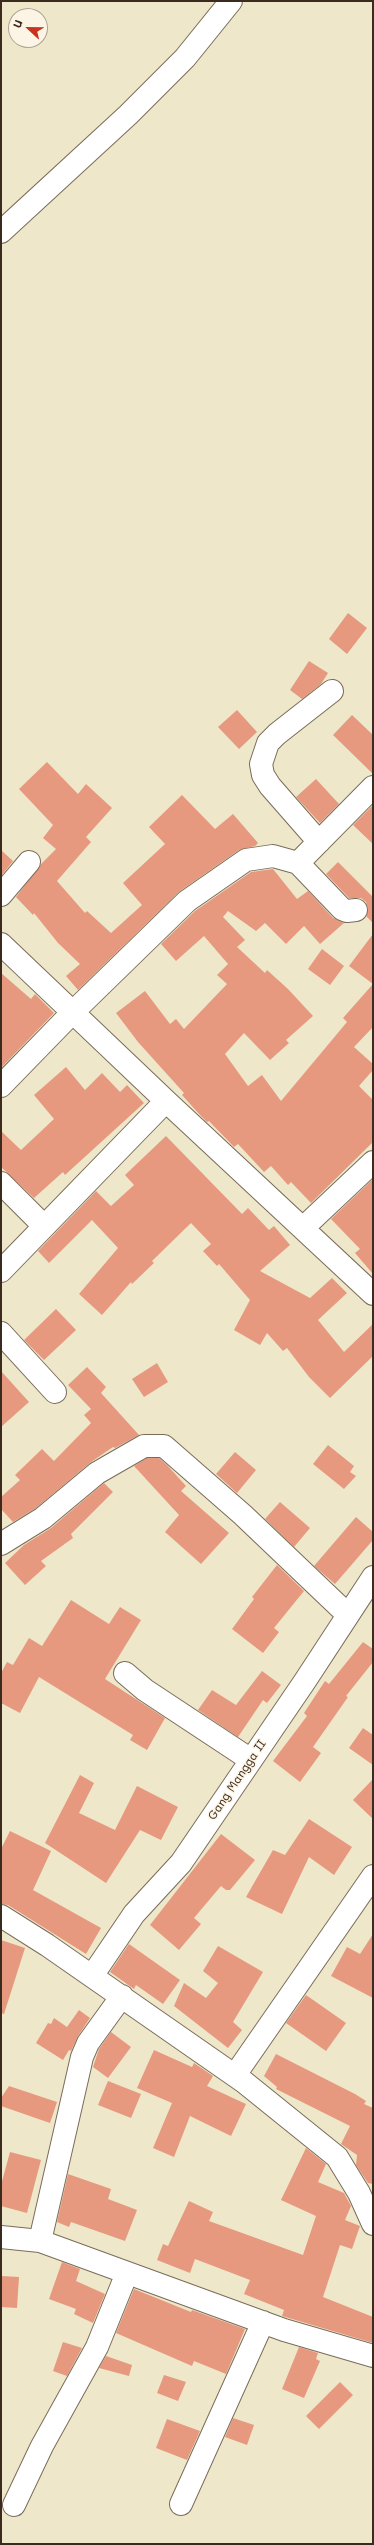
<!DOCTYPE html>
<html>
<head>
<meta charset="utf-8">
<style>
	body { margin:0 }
	#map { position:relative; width:374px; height:2545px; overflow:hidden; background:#eee7ca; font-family:Mali,sans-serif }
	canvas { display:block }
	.frame { position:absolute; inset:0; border:2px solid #3b2a1e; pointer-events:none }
	.north { position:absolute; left:8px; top:8px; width:40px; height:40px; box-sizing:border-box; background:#fcf5e5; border:1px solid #afa495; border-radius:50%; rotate:292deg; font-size:11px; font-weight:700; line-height:16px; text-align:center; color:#3b2a1e }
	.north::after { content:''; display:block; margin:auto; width:14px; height:18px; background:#c8321e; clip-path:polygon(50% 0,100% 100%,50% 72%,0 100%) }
</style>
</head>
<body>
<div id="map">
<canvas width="374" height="2545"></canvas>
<div class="frame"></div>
<div class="north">U</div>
</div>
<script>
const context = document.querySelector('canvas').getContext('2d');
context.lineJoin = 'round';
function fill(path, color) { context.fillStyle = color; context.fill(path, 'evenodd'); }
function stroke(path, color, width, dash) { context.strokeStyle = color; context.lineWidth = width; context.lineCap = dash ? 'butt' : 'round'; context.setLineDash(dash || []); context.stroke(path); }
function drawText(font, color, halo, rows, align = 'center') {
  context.font = font + ' Mali,sans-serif'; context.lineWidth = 3; context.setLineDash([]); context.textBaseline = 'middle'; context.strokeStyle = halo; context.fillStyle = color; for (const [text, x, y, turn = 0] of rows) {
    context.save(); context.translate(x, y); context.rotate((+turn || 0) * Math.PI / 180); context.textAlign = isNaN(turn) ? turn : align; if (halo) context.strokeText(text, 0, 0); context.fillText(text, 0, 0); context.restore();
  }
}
fill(new Path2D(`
	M348,613L367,628L347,654L329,639Z
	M309,661L328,673L321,684L302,699L290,690Z
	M237,710L257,732L239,749L218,727Z
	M352,715L373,735V774L333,735Z
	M47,762L78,794L86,784L112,808L86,837L91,842L57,881L85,913L87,911L111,933L142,905L123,883L165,844L149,827L182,795L215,829L233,814L258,843L255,846L239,850L180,891L78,990L66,976L80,964L58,943L34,913L33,915L16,897L41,864L56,849L43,838L53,825L19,789Z
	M316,779L339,804L320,823L296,797Z
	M373,805V844L353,825Z
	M1,850L13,861L1,876Z
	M338,862L373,897V923L366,916L368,909L366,902L361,898H349L326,874Z
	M273,869L297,899L308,891L333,918L344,923L320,944L304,926L286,944L265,923L256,931L228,911L223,917L245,940L237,947L265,973L267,970L288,989L313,1016L286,1040L289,1043L270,1060L244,1033L225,1054L248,1086L262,1075L281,1101L347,1022L343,1018L373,984V1027L354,1047L373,1064V1070L359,1086L373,1100V1142L311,1203L291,1182L288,1185L271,1166L264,1172L238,1144L234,1147L209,1121L207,1122L200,1115L182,1095L184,1093L138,1042L116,1013L145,991L170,1024L176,1019L184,1029L227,984L217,975L228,964L204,936L176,961L161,944L195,911L251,872Z
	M373,934V984L349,966Z
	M322,949L344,966L330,985L308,969Z
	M1,973L31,999L35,994L54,1013L1,1068Z
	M66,1067L85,1090L102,1073L120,1092L127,1085L144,1103L65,1175L63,1172L34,1198L1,1167V1131L21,1150L54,1119L34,1095Z
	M166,1136L242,1214L248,1208L269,1230L274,1226L290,1245L260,1271L310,1298L332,1278L347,1293L318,1320L344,1352L373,1324V1356L330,1398L309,1377L287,1348L283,1351L267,1333L260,1345L234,1330L250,1300L219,1264L217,1266L203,1251L211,1244L191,1223L152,1261L154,1263L132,1284L131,1282L102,1315L79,1294L118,1248L92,1220L49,1263L38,1251L96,1191L111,1206L134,1185L125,1175Z
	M373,1179V1274L355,1253L360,1249L331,1219Z
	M56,1309L76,1330L44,1360L24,1340Z
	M157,1363L168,1382L144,1397L132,1379Z
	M87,1367L106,1387L101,1393L139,1435L115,1448L113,1447L91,1462L36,1508L13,1522L1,1509V1497L20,1480L15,1475L42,1449L54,1461L91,1423L84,1415L91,1409L68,1385Z
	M1,1371L29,1402L1,1427Z
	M328,1445L354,1466L350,1472L356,1476L344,1489L313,1464Z
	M235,1452L256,1470L237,1493L216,1474Z
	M147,1458H159L167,1465L186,1486L181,1491L229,1533L201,1564L165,1532L179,1515L134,1466Z
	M104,1483L113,1492L71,1534L73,1538L41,1561L46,1566L25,1585L5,1563L24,1545L51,1528Z
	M280,1502L310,1528L294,1547L265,1519Z
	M356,1517L373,1532V1540L335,1584L314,1566Z
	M277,1565L304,1591L274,1628L279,1632L263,1653L232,1629L254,1599L252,1597Z
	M71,1600L109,1624L120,1607L141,1620L105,1679L165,1718L147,1750L130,1740L133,1735L39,1677L20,1713L1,1703V1673L7,1662L13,1665L29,1638L42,1646Z
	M363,1642L373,1649V1662L346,1696L348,1697L313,1747L321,1753L300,1782L273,1761L307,1716L304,1713L325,1681L329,1684Z
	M262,1671L281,1685L267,1703L263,1700L238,1737L198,1710L212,1690L236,1705Z
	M363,1728L373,1735V1765L349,1748Z
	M80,1775L94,1783L79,1813L115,1830L137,1786L178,1807L161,1840L140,1830L106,1883L45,1843Z
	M373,1779V1819L353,1800Z
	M309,1819L352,1847L334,1875L309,1857L282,1914L246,1897L273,1850L285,1855Z
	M10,1831L51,1851L33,1890L101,1928L86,1954L8,1905L1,1904V1849Z
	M221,1834L255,1860L230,1890H226L221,1886L194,1918L201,1924L179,1950L150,1925Z
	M373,1934V1998L331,1976L347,1947L360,1954Z
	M1,1940L25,1948L4,2014L1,2013Z
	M129,1944L180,1980L163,2004L136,1985L134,1989L110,1972Z
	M218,1946L263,1972L233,2022L242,2030L228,2048L174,2006L184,1983L206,1998L218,1983L203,1971Z
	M306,1995L346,2023L326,2051L286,2023Z
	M79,2010L90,2018L78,2036L71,2051L69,2050L63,2060L36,2043L48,2023L51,2024L54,2018L67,2027Z
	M111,2032L131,2047L108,2078L93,2067L99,2049Z
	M154,2050L192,2067L194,2063L213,2076L207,2086L246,2104L231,2136L190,2116L174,2157L153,2148L172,2103L137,2088Z
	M276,2054L355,2094L366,2101L364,2104L373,2108V2184L368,2183L356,2165L357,2155L341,2144L350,2126L276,2089L277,2087L264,2076Z
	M108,2081L141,2094L131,2118L98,2105Z
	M9,2086L57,2102L50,2123L1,2106V2098Z
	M306,2148L326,2164L318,2182L344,2193L351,2206L345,2220L360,2226L352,2249L340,2245L323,2297L373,2317V2343L282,2316L284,2310L244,2294L250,2280L195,2259L190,2273L157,2260L163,2244L168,2246L189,2201L213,2212L209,2221L303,2255L316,2216L281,2200Z
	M10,2152L41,2160L27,2213L1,2206V2185Z
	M68,2174L111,2189L108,2199L137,2210L125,2241L71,2222L69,2227L57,2222Z
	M62,2262L80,2269L76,2281L105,2294L93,2323L74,2314L76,2309L49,2299Z
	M1,2276L19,2277L17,2308L1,2307Z
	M134,2289L191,2312L192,2310L245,2329L226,2374L194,2361L192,2366L116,2333Z
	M63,2342L82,2348L67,2376L53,2371Z
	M299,2347L318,2353L316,2359L320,2361L304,2398L282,2389Z
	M106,2356L132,2365L129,2376L99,2368Z
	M164,2375L186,2382L178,2401L157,2393Z
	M340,2382L353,2395L319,2429L306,2416Z
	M233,2418L254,2425L247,2445L225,2437Z
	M167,2419L200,2431L187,2460L156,2448Z`), '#e7997f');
const street = new Path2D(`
	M1,232L128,115L185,58L231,1
	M319,842L270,786L263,775L261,764L268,743L277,734L332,691
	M298,863L342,909L347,911L356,910
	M1,895L29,862
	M1,944L166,1101L373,1294
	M1,1086L72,1013L187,901L246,860L273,856L298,863L373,787
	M1,1183L44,1226
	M303,1228L373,1162
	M1,1271L166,1101
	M1,1333L55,1392
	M1,1544L43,1518L97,1473L144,1446H164L243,1515L348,1615
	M125,1673L145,1690L251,1760
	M1,1916L47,1945L244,2082L337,2157L359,2193L373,2224
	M92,1976L134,1914L181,1863L305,1681L373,1577
	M235,2075L373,1876
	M1,2237L40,2241L284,2330L373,2356
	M40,2241L82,2057L88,2043L122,1996
	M181,2504L263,2322
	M14,2505L42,2446L97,2347L127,2273`);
stroke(street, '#7a6c5a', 24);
stroke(street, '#fff', 22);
drawText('12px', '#3b2a1e', '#fcf5e5', [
	["Gang Mangga II",237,1780,-56]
]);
</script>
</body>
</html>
